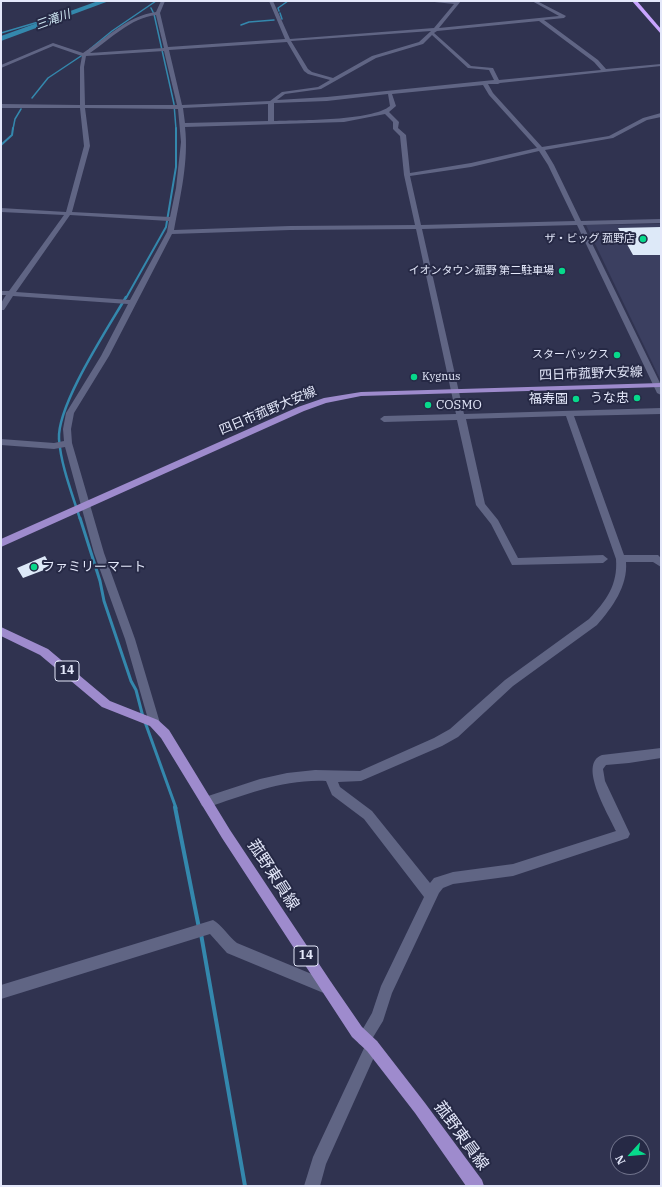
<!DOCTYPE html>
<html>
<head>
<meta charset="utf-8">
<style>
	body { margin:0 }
	#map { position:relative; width:662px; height:1187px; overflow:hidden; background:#303350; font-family:"IBM Plex Serif",serif }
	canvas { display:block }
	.frame { position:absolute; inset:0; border:2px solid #e4e8fa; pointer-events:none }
	.north { position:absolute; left:610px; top:1135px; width:40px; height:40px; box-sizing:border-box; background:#262945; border:1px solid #72758d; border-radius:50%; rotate:243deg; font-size:11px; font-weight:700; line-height:16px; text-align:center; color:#e4e8fa }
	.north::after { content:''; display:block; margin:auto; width:14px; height:18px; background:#07d98b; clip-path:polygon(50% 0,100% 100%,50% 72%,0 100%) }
</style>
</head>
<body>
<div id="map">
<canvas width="662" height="1187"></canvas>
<div class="frame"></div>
<div class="north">N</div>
</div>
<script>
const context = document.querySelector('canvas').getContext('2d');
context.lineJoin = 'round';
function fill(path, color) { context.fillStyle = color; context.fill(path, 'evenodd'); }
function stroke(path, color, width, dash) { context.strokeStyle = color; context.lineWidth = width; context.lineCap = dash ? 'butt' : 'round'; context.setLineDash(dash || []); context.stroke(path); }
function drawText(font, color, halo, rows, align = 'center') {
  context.font = font + ' "IBM Plex Serif","Noto Sans JP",serif'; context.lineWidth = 4; context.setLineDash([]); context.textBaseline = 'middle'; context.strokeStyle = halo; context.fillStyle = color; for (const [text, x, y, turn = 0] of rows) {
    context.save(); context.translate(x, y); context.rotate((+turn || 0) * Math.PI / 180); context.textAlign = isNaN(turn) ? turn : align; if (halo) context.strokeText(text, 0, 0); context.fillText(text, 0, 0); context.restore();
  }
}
fill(new Path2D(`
	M661,224V381L586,225Z`), '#3b3f60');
stroke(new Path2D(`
	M151,8L154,14L174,104L176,129
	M279,11L278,8L288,1
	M280,13L282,19
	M241,25L249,22L274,20
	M1,33L45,20L58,19
	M90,49L112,31L156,1
	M32,98L48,78L84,54
	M13,129L15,119L21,109`), '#3488ad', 1.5);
stroke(new Path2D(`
	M1,145L12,135L13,128
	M126,298L166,227L176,167V128`), '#3488ad', 2);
stroke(new Path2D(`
	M80,519C72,493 61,466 59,439C57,405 108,328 126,297`), '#3488ad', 2.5);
stroke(new Path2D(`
	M80,518L100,581L104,601L131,681L136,690L143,717
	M145,722L176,808`), '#3488ad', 3);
stroke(new Path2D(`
	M175,807L199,928
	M201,934L245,1186`), '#3488ad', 4);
fill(new Path2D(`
	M98,1H109L1,41V36Z`), '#3488ad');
fill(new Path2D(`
	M661,227V255H633L618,228Z
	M45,556L50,565L43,569L44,570L23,578L17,568Z`), '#dde9f8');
fill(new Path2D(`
	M161,1H165L160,13L168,47L285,39L269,1H273L290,39L434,28L454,4L425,1H461L439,28L559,16L532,1H537L566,16L564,18L544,20L598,60L606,69L661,64V66L500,83L498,84H488L493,93L542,147L609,136L643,118L661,113V117L647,120L613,138L545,150L554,165L581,221L661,219V223L583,225L661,385V395L657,393L577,225L422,229L464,414L661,408V414L574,416L624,555H658L661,558V567L653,562H626C628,586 612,608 597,625L513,686L458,737L442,746L361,781L338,782L340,787L372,811L430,883L434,878L453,872L513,864L616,831C609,815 577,764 602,755L661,748V758L629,763L606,765L603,769L605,781L630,834L628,838L513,876L453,884L443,888L439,893L392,993L383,1021L372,1039L377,1041L379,1046L326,1164L320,1186H304L313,1157L365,1046L359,1044L357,1039L372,1013L381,986L424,897L364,819L332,795L326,781C284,779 245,795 206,808L202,806L200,802L202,798L260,779L287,773L315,770L360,771L434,738L450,729L505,680L589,619C606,601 618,585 616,559L566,416L466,419L485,504L498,520L518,558L603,555L608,559L603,563L512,565L491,524L476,505L457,420L384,422L380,419L384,416L456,414L416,229L290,230L172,234L109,356L74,413L71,429L72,443L104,553L135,639L160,723L158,726L154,728L150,726L125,639L94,553L65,447L54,449L1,445V439L54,443L64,441L63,429L66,413L101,356L128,304L13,296L4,310H1V303L6,295H1V291H9L64,215L1,212V208L66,212L84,146L80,108H1V104L80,105V67L82,56L53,46L1,68V65L53,43L83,53C107,38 127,16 156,12ZM156,15L164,48L90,53C111,39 130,18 156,15ZM539,21L594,62L601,70L499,80L493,68L471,66L434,33L437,31ZM431,31L419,42L372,56L333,78L312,72L308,69L291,41ZM432,35L468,68L489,70L494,80L327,97L277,100L285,94L321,89L376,58L423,44ZM287,42L304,71L308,74L330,80L318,87L282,92L270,101L182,105L169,50ZM164,51L177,105H85L84,67L86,56ZM483,85L489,95L537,148L471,163L410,173L406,135L398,128L399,122L389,112L396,106L392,94ZM388,94L390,106C372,121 300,120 274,121V103L327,101ZM268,104V121L185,123L183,108ZM85,108L178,109L181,142L176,188L170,217L72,212L90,146ZM385,114L393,122V129L400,136L404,175L415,225L290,226L174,230C180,197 189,161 185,127L344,122ZM539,151L548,165L575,221L421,225L410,176L471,167ZM70,215L169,221L167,232L130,300L16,292Z
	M213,920C221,924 229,937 237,943L331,982L333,987L331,992L326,994L227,953L210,934L1,999V985Z`), '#606584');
fill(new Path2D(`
	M661,383V387L361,396L326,403L304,411L1,547V539L298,407L324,398L361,392Z
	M1,627L48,649L110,701L158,720L169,730L230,830L331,982L362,1027L377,1041L425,1103L482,1180L484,1186H466L415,1113L367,1051L352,1037L222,838L161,738L150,726L102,707L40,655L1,636Z`), '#9e8bcd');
fill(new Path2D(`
	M632,1H637L661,29V34Z`), '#c8a4fe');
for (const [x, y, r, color] of [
	[643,239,4,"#07d98b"],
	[562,271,4,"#07d98b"],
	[617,355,4,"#07d98b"],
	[414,377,4,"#07d98b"],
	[637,398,4,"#07d98b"],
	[576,399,4,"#07d98b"],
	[428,405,4,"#07d98b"],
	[34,567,4,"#07d98b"]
]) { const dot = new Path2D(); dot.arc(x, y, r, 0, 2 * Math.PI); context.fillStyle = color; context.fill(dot); stroke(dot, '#262945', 1.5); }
drawText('11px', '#e4e8fa', '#262945', [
	["ザ・ビッグ 菰野店",635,239],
	["イオンタウン菰野 第二駐車場",554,271],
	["スターバックス",609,355],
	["Kygnus",422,377,"left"]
], 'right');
drawText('italic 12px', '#cee6f2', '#262945', [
	["三滝川",53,20,-20]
]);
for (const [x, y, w] of [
	[67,671,24],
	[306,956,24]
]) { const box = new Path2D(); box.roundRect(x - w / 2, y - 10, w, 20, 3); context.fillStyle = '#262945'; context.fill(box); stroke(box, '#e4e8fa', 1); }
drawText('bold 12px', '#e4e8fa', null, [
	["14",67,671],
	["14",306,956]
]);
drawText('13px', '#e4e8fa', '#262945', [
	["四日市菰野大安線",591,374,-2],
	["四日市菰野大安線",268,411,-23]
]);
drawText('13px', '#e4e8fa', '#262945', [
	["うな忠",629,398],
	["福寿園",568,399],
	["COSMO",436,405,"left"],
	["ファミリーマート",42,567,"left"]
], 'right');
drawText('16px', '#e4e8fa', '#262945', [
	["菰野東員線",273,875,57],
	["菰野東員線",461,1136,54]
]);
</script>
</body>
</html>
